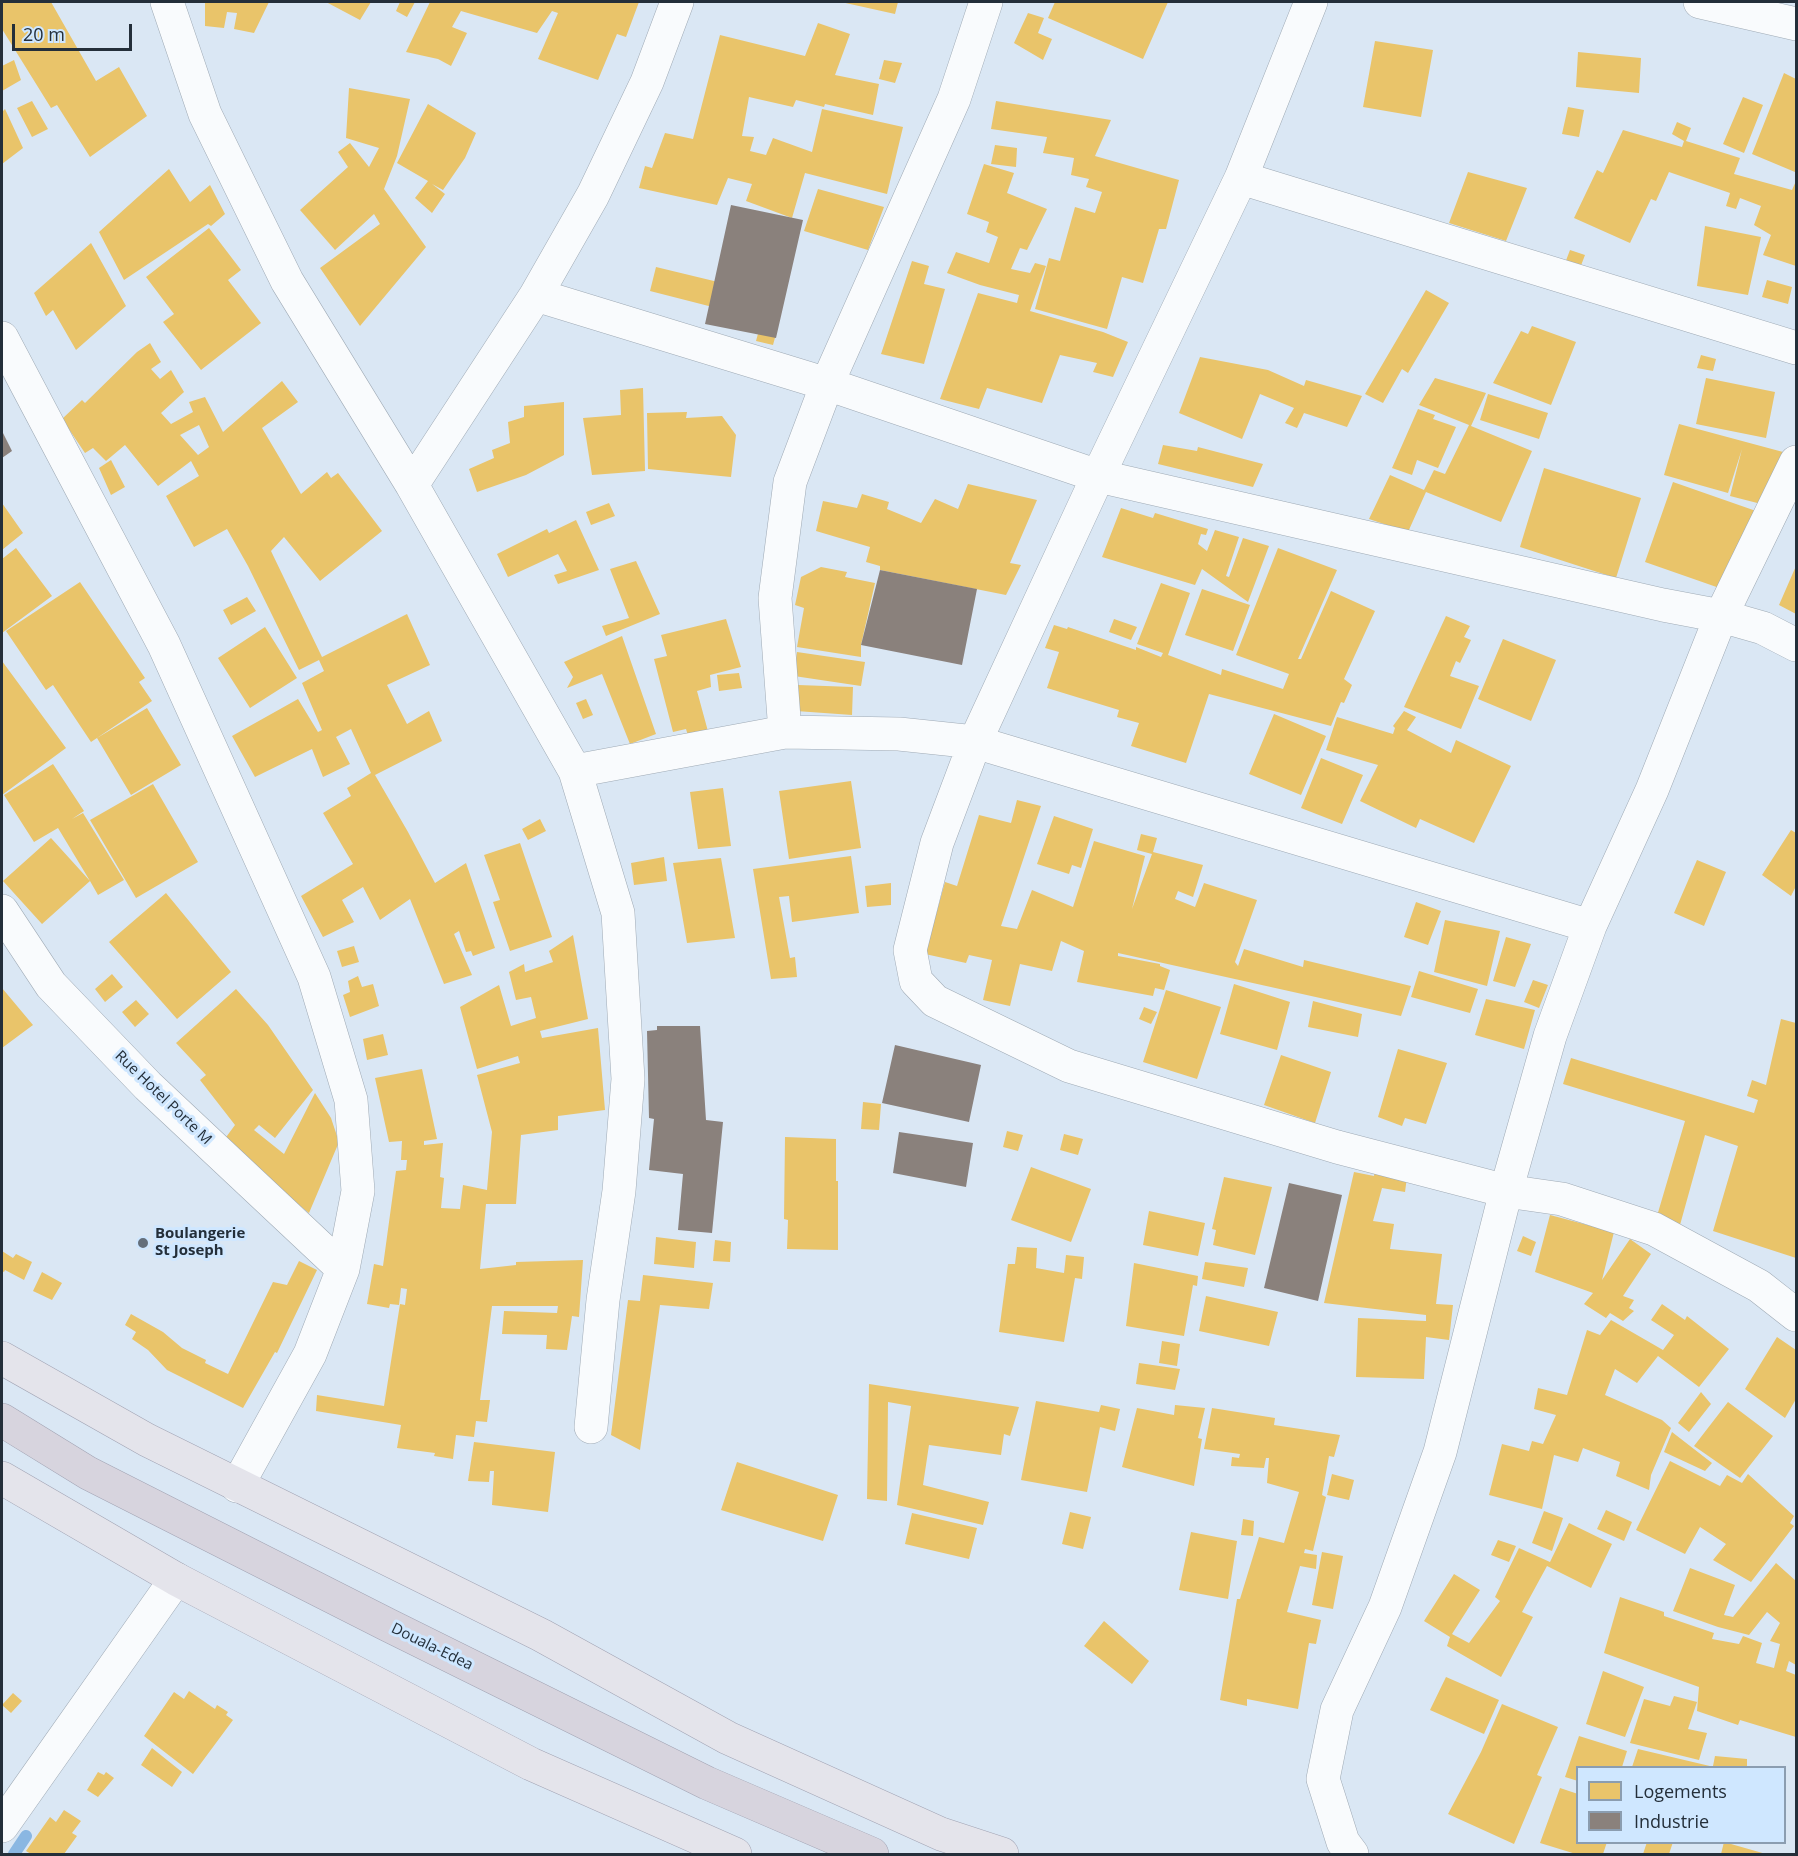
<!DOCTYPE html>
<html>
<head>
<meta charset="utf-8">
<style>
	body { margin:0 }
	#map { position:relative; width:1798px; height:1856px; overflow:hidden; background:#dae7f4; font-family:"Open Sans",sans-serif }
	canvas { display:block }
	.frame { position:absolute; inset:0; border:3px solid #242f3a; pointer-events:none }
	.legend { position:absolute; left:1576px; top:1766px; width:210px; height:78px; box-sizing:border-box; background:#cfe7ff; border:2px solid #8b9db0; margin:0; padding:8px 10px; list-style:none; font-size:18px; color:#242f3a }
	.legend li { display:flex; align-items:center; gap:12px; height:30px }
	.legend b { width:30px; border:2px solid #8b9db0 }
	.scale { position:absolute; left:12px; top:24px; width:120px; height:27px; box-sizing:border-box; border:3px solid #242f3a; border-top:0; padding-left:8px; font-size:18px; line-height:21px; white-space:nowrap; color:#242f3a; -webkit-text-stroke:4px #cfe7ff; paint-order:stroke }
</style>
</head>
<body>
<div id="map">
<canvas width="1798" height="1856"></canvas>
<div class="frame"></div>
<ul class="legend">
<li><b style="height:16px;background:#e9c46a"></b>Logements</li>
<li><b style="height:16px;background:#8a817c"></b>Industrie</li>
</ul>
<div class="scale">20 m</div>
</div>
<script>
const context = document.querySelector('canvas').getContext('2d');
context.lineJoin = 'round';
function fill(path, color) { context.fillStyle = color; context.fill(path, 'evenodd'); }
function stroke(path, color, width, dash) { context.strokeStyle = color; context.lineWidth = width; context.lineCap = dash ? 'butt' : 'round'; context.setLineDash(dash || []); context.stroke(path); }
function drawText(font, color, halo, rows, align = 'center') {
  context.font = font + ' "Open Sans",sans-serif'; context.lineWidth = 6; context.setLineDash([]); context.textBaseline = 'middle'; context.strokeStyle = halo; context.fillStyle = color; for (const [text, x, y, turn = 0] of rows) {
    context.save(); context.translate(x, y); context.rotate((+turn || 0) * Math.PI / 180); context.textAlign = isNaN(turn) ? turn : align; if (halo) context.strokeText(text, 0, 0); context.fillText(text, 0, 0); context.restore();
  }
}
fill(new Path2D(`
	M2,2H51L96,81L119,67L147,116L90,157L57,105L51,108L2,29Z
	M205,2H269L254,33L234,29L237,13L227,12L224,28L205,26Z
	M326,2H371L360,20Z
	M400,2H415L407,17L396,11Z
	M430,2H639L626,37L617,34L598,80L538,59L558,13L552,11L537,33L461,11L452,27L467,33L451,66L438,59L406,52Z
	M841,2H898L895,14Z
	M1055,2H1168L1143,59L1048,18Z
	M1028,13L1044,18L1038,33L1052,39L1043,60L1014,43Z
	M818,23L850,34L835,75L879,84L873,115L825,104L824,107L796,100L793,107L749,97L742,136L754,137L750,151L766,155L773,138L812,152L822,109L903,127L887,194L805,173L792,218L746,201L752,184L728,178L717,205L639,188L645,166L652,168L665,133L693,139L720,35L805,56Z
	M1375,41L1433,50L1421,117L1363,107Z
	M1578,52L1641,58L1639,93L1576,87Z
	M14,60L21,80L2,91V66Z
	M884,60L902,63L895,83L879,79Z
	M1784,73L1796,79V168L1795,172L1752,154Z
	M349,88L410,99L397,156L384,189L426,247L360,326L320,268L380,224L374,214L335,250L300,210L348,167L338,152L350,143L369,167L379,148L346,138Z
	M1743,97L1763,105L1744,153L1723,144Z
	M32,101L48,129L32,137L17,108Z
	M996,101L1111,120L1095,156L1179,180L1166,229H1159L1143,283L1122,277L1107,329L1035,309L1049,258L1060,261L1075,207L1095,213L1102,192L1086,187L1089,179L1071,175L1074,158L1043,153L1047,137L991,129Z
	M428,104L476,133L465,158L443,190L432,184L445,194L432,213L415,198L428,181L397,163Z
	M1568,107L1584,110L1579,137L1562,134Z
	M5,109L23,148L2,164V112Z
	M1677,122L1691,128L1686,141L1740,158L1734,174L1792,190L1796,181V266L1763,255L1771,235L1754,225L1761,206L1740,198L1736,209L1726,206L1730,193L1669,172L1656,201L1651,199L1630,243L1574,218L1597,170L1603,173L1623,130L1682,147L1684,141L1672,134Z
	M995,145L1017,148L1016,167L991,164Z
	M984,164L1014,173L1007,193L1047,209L1027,250L1020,248L1011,269L1030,273L1035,263L1046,266L1030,311L1103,332L1128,342L1113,377L1093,372L1097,363L1060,355L1042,403L987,388L979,409L940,399L978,293L1017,303L1019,295L980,285L947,273L956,252L989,263L998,237L986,232L989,222L967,214Z
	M169,169L190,202L210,185L225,214L211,226L208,224L124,280L99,232Z
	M1468,172L1527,188L1506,241L1449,223Z
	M818,189L884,207L868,250L804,231Z
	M1705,226L1761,237L1748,295L1697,286Z
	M209,228L241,270L228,280L261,323L201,370L163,322L174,314L146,277Z
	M91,243L126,306L76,350L53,310L46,316L34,293Z
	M1570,250L1585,255L1577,276L1562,271Z
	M912,261L929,266L924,284L945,289L924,364L881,354Z
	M656,267L747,289L740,314L650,291Z
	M1767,280L1792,287L1788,304L1762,297Z
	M1426,290L1449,303L1408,373L1402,369L1383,403L1365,394Z
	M1532,326L1576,342L1551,405L1493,383L1521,331L1528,334Z
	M759,330L776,334L773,345L756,341Z
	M150,343L161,362L151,369L160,379L171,370L184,392L161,413L171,424L193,412L189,402L205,397L223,432L282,381L298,402L262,428L301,494L327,472L331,478L338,473L382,531L320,581L284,537L271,551L322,657L407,614L430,665L387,685L407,724L429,711L442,741L375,775L408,832L435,883L466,863L495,948L473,956L471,951L466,952L459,931L454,934L472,975L444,984L410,899L380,920L363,887L342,900L354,922L323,937L301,896L353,864L323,813L351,796L347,788L371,773L351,729L336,737L350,764L323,777L312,749L255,777L232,736L298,699L318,732L322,730L302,683L324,671L319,660L299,670L248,566L227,529L194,547L166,496L199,476L191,461L158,486L125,445L106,461L93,448L85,453L62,419L82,400L85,403L137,352ZM199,425L209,447L198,455L180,435Z
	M1701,355L1716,359L1713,371L1697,368Z
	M1200,357L1268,370L1304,386L1306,380L1362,396L1347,427L1304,413L1297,428L1285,423L1294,408L1260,394L1242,439L1179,413Z
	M1435,378L1486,393L1471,426L1532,451L1501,522L1426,492L1408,532L1369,519L1390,475L1424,490L1434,470L1445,474L1469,425L1419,405Z
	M1706,378L1775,392L1766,438L1696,424Z
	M643,388L645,471L592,475L583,418L621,415L620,390Z
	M1488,394L1548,413L1539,439L1480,420Z
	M564,402V455L526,475L477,492L469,469L494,458L492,450L510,443L508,422L524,417V406Z
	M1418,409L1435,415L1433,419L1456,427L1438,468L1417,460L1412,475L1392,468Z
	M687,412L686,418L722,416L736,435L731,477L648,469L647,413Z
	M1679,424L1783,452L1769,506L1730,496L1742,449L1728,493L1664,475Z
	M1163,445L1197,451L1198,447L1263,464L1253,487L1158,464Z
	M111,460L125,487L111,495L99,468Z
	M1544,468L1641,498L1616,578L1520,547Z
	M1673,482L1756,511L1728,591L1645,562Z
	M968,484L1037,500L1010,563L1021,565L1006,595L880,570V566L866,562L870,547L816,531L823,501L857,508L862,494L889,502L887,509L921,523L935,499L958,509Z
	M2,503L23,533L2,550Z
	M609,503L615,516L591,525L586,512Z
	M1121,508L1153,518L1155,513L1208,529L1206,535L1201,534L1198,544L1207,551L1215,530L1239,537L1226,576L1229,577L1243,538L1269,546L1248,602L1202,569L1195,585L1102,557Z
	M576,520L599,570L558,584L554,575L567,571L558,554L508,577L497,554L547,529L549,533Z
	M16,548L52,596L2,633V559Z
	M1278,548L1337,570L1298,659H1301L1331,591L1375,611L1344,679L1352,685L1344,703L1341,702L1331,726L1209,694L1186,763L1131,746L1139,723L1117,717L1119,710L1047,688L1059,652L1045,648L1054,625L1067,629L1068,627L1136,650V647L1161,657L1163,653L1137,644L1161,583L1190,593L1168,655L1221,675L1222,669L1283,689L1289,674L1236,655Z
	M636,561L660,614L606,636L602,626L629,618L610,569Z
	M1796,566V614L1779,605Z
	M821,567L847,572L845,577L875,583L861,645V657L797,647L804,608L795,605L801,577Z
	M80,582L145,678L139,682L152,701L91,742L53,685L46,690L6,631Z
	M1202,589L1250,605L1233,651L1185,635Z
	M247,597L256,611L231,625L223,610Z
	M1446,616L1470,626L1464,637L1471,640L1460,663L1456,661L1450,676L1479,686L1461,729L1404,707Z
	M726,619L741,667L710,675L711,687L697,691L709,735L689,739L686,729L673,732L654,659L667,656L661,635Z
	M1114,619L1137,627L1131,640L1109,632Z
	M265,627L297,678L250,708L218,658Z
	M622,636L656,734L630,744L602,674L567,688L573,677L564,662Z
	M1503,639L1556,660L1531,721L1478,699Z
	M797,652L865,662L861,686L794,676Z
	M2,661L66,748L2,795Z
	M739,673L742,688L719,691L717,675Z
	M798,685L853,687L852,715L796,711Z
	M586,699L593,715L583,719L576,703Z
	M147,708L181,765L131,795L97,738Z
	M1404,711L1416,717L1407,730L1451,753L1456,740L1511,766L1474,843L1420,819L1416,828L1360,801L1378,765L1326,750L1337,717L1393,734L1395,728L1393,726Z
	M1274,714L1326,736L1301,795L1249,774Z
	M1321,758L1363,775L1342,824L1301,808Z
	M53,764L84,811L72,819L83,813L124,880L98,895L90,881L42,924L3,881L51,838L90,881L58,828L34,842L4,795Z
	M851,781L861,848L789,859L779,791Z
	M153,784L198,862L136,898L90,820Z
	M723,788L731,846L698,849L690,792Z
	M1017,800L1041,806L1001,926L1017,929L1032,890L1073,907L1094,841L1145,856L1132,909L1152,854L1137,850L1141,834L1157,838L1153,852L1203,865L1193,897L1178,891L1175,899L1195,907L1204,883L1257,900L1235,962L1238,966L1244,949L1303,967L1304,960L1411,986L1401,1016L1118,953V956L1160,964V966L1170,970L1164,990L1155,988L1153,996L1077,982L1084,951L1061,941L1052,971L1020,964L1010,1006L983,1000L992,960L969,955L966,963L925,954L945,882L957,886L979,815L1011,823Z
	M1054,816L1093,829L1081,868L1072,865L1069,874L1037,864Z
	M540,819L546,831L528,840L522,829Z
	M1791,830L1796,833V886L1791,896L1762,875Z
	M520,843L552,937L510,951L493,902L500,900L484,855Z
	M851,856L859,913L792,922L789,896L779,897L790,958L795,957L797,977L771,979L753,869Z
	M664,857L667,881L634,885L631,863Z
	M721,858L735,938L687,943L673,863Z
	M1697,860L1726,872L1704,926L1674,913Z
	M891,883V905L867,907L865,886Z
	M166,893L231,972L177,1019L109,942Z
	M1416,902L1441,911L1428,945L1404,937Z
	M1445,920L1500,931L1487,986L1434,972Z
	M573,935L588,1019L540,1031L542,1038L598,1028L605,1110L558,1116V1130L521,1135L516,1204H486L480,1269L516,1265V1262L583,1260L579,1317L572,1316L567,1350L546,1349L547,1335L502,1334L504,1311L557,1313L558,1306H492L480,1400H490L487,1422L476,1421L474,1437L456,1435L453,1459L434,1456L435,1453L397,1448L401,1425L316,1411L317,1395L384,1406L400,1304L405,1305L407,1289L401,1288L399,1305L390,1304L389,1308L367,1304L374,1264L383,1266L396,1171L406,1170L407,1160H401L402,1141L389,1142L375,1078L422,1069L437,1139L424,1141V1145L443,1143L440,1177L444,1178L441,1208L460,1209L463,1185L487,1190L492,1132L477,1075L520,1063L518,1056L477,1069L460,1007L499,985L511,1026L536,1018L531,997L516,1000L509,972L524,964L525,972L553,962L549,951Z
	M1506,937L1531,944L1515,987L1493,981Z
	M354,946L359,962L342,967L337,951Z
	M1419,971L1478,989L1470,1013L1411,997Z
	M112,974L123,987L105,1002L95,989Z
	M358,976L362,987L373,984L379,1006L350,1017L343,995L350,992L348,981Z
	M1533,980L1548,985L1539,1008L1524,1002Z
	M1234,984L1290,1002L1277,1050L1220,1034Z
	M2,988L33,1025L2,1048Z
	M236,989L268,1025L313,1090L275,1138L259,1125L254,1130L284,1154L315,1093L331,1118L339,1142L309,1213L221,1144L235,1125L200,1080L206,1075L176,1043Z
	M1166,990L1221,1007L1197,1079L1143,1062Z
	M1486,999L1535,1010L1524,1049L1475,1035Z
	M136,1000L149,1014L135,1027L122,1012Z
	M1313,1001L1362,1014L1358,1037L1308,1027Z
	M1144,1007L1157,1012L1151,1024L1139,1019Z
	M1781,1019L1796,1023V1258L1713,1231L1738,1146L1705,1135L1680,1225L1657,1216L1685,1121L1563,1084L1571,1058L1754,1113L1758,1100L1747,1096L1752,1080L1766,1085Z
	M383,1034L388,1055L367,1060L363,1039Z
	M1398,1049L1447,1063L1426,1124L1405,1118L1402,1126L1378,1117Z
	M1281,1055L1331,1072L1315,1123L1264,1105Z
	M863,1102L881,1104L879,1130L861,1129Z
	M1007,1131L1023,1135L1018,1151L1003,1147Z
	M1064,1134L1083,1139L1078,1155L1060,1150Z
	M785,1137L836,1139V1181H838V1250L787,1249L788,1220L784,1219Z
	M1031,1167L1091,1189L1071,1242L1011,1220Z
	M1375,1169L1407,1177L1405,1192L1382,1188L1373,1221L1394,1224L1390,1249L1442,1254L1436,1304L1453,1305L1449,1340L1426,1337L1424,1379L1356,1377L1358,1318L1426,1321V1315L1324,1303L1354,1172L1374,1176Z
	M1224,1177L1272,1187L1255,1255L1213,1245L1216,1230L1212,1229Z
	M1149,1211L1205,1223L1198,1256L1143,1245Z
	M1550,1215L1614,1232L1602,1280L1630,1239L1651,1254L1623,1296L1634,1300L1629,1308L1634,1311L1623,1321L1610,1313L1606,1318L1584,1304L1593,1293L1535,1272Z
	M1523,1236L1536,1242L1531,1256L1517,1251Z
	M656,1237L696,1242L694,1268L654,1264Z
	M715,1240L731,1242L730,1262L713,1261Z
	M1017,1247L1037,1248L1036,1268L1064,1273L1066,1255L1084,1257L1082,1279L1075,1278L1064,1342L999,1332L1008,1264H1015Z
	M2,1251L13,1258L16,1254L32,1262L24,1280L5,1270L4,1272L2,1271Z
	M299,1261L317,1270L277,1353L275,1352L243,1408L167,1370L148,1350L132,1339L136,1332L125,1325L131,1314L163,1332L182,1348L206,1360L205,1363L228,1374L273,1282L287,1285Z
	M1205,1262L1248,1268L1244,1287L1202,1279Z
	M1134,1263L1198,1276L1197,1286L1193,1285L1184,1336L1126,1326Z
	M42,1272L62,1283L52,1300L33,1291Z
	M643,1275L713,1283L709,1309L660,1305L640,1450L611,1435L628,1300L640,1301Z
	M1206,1296L1278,1312L1269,1346L1199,1331Z
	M1662,1304L1685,1320L1687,1316L1729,1349L1699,1387L1658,1356L1637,1383L1615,1369L1605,1395L1662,1420L1671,1428L1651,1475L1649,1490L1616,1476L1620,1462L1583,1448L1578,1462L1554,1455L1542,1509L1489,1495L1502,1444L1529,1451L1532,1441L1543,1444L1556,1415L1534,1409L1538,1388L1567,1395L1587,1330L1600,1335L1611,1320L1663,1350L1674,1335L1651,1320Z
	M1777,1337L1796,1350V1399L1785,1418L1745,1389Z
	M1162,1341L1180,1344L1177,1366L1159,1363Z
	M1139,1363L1180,1369L1175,1390L1136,1384Z
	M869,1384L1019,1407L1010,1436L1004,1434L1001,1455L929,1445L923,1485L989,1502L983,1525L897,1505L911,1406L888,1402L887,1501L867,1499Z
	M1701,1392L1711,1404L1689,1432L1678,1423Z
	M1036,1401L1099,1412L1101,1405L1120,1409L1115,1431L1100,1427L1087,1492L1021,1480Z
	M1728,1402L1773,1436L1740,1478L1694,1446Z
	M1175,1405L1205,1408L1198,1438L1202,1439L1194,1486L1122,1467L1137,1408L1174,1415Z
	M1212,1408L1275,1418L1274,1425L1340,1435L1334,1457L1329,1456L1322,1495L1326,1497L1313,1551L1305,1549L1304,1553L1317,1555L1316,1569L1300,1566L1287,1612L1321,1620L1316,1644L1309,1643L1298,1709L1247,1699V1706L1220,1700L1237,1599H1240L1259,1537L1284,1543L1299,1492L1267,1483L1269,1458H1266L1264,1468L1231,1466L1232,1457L1239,1458L1240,1454L1204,1449Z
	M1672,1432L1712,1463L1705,1471L1664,1452Z
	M474,1442L555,1452L548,1512L492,1505L494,1471H490L489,1482L468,1481Z
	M1670,1461L1720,1486L1727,1475L1742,1483L1748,1474L1794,1516L1790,1523L1794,1526L1751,1582L1713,1560L1726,1544L1700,1527L1685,1554L1636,1530Z
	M737,1462L838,1495L823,1541L721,1510Z
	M1332,1474L1354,1480L1349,1500L1327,1495Z
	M1606,1510L1632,1522L1624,1541L1597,1529Z
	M1544,1511L1563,1518L1552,1551L1532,1543Z
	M1070,1512L1091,1517L1083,1549L1062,1544Z
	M912,1513L977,1528L969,1559L905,1544Z
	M1243,1519L1254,1521L1253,1536L1241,1535Z
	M1569,1523L1612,1544L1591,1588L1547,1566L1522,1612L1533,1617L1501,1677L1447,1646L1450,1637L1424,1621L1454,1574L1480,1590L1452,1634L1469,1643L1500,1601L1495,1597L1519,1548L1550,1562Z
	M1191,1532L1237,1541L1228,1599L1179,1590Z
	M1498,1540L1516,1546L1509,1562L1491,1555Z
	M1322,1552L1343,1556L1333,1609L1312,1605Z
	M1776,1563L1796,1581V1665L1789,1661L1786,1671L1796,1675V1737L1740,1720L1738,1725L1697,1711L1699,1687L1604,1653L1620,1597L1664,1612V1616L1714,1633L1712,1639L1739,1644L1743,1636L1762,1643L1756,1663L1774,1668L1780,1644L1770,1641L1780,1623L1767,1612L1749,1635L1718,1627L1673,1611L1690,1568L1735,1585L1724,1615L1733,1617Z
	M1104,1621L1149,1661L1132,1684L1084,1646Z
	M1603,1671L1644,1687L1625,1737L1586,1724Z
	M1446,1677L1499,1700L1484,1734L1430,1710Z
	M189,1691L215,1709L217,1705L228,1712L226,1715L233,1720L193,1774L144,1736L174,1692L184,1699Z
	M13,1693L22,1701L11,1713L2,1705Z
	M1674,1696L1697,1702L1688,1729L1707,1733L1699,1760L1630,1743L1644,1699L1670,1706Z
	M1502,1704L1558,1727L1537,1775L1542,1777L1514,1844L1448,1814L1481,1752Z
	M1579,1736L1627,1751L1622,1767H1578V1781L1565,1777Z
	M152,1748L182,1772L172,1787L141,1765Z
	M1638,1749L1714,1767H1632Z
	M1715,1756L1747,1759V1767L1713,1766Z
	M98,1772L104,1775L106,1772L114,1778L98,1797L87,1790Z
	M1560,1788L1578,1794V1842H1607L1603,1854H1576L1540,1843Z
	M64,1810L81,1821L72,1833L77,1836L64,1854H31L26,1851L50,1817L56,1822Z
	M1647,1842H1673L1669,1854H1643Z
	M1724,1842L1766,1854H1721Z`), '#e9c46a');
fill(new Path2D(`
	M731,205L803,220L776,338L705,324Z
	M2,431L12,451L2,458Z
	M880,570L977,589L962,665L861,645Z
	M657,1026H700L706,1120L723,1122L712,1233L678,1230L683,1174L649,1170L654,1119L649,1118L647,1031L657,1030Z
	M895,1045L981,1065L969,1122L882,1103Z
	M899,1132L973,1143L966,1187L893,1173Z
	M1289,1183L1342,1195L1318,1301L1264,1288Z`), '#8a817c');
stroke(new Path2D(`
	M14,1854L26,1836`), '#8ab7e2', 12);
const street = new Path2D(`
	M167,2L205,114L287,281L412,485L575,771L618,913L628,1079L619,1191L603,1300L591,1427
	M1311,2L1241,178L1098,476L975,742L937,843L910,950L916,981L935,1001L1069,1066L1337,1147L1506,1191L1562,1199L1654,1229L1759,1286L1796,1315
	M1700,2L1796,24
	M1241,178L1796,348
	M536,295L827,384L1098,476L1663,605L1721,616L1763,628L1796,645
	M2,338L164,645L314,977L351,1100L358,1191L343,1269L310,1354L237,1486
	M412,485L536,295L593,195L647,82L677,2
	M785,732L775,598L790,482L827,384L954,99L986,2
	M575,771L785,732L899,734L975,742L1590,926
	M2,911L51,985L148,1086L343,1269
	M2,1826L176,1579
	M1352,1854L1343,1842L1323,1779L1337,1710L1385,1607L1440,1452L1506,1191L1550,1036L1590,926L1652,790L1721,616L1796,462`);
const primary = new Path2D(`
	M2,1358L147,1440L541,1635L728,1738L941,1834L1002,1854
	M2,1478L176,1579L531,1764L735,1854`);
const highway = new Path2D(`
	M2,1420L88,1473L388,1625L707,1783L872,1854`);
stroke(street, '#9faab5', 34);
stroke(primary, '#a1a3b3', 34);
stroke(highway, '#a1a3b3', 34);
stroke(street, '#f9fbfd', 33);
stroke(primary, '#e4e4eb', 33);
stroke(highway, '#d7d4de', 33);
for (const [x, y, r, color] of [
	[143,1243,6,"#646f7b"]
]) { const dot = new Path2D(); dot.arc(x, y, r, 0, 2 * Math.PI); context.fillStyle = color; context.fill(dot); stroke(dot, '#cfe7ff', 2); }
drawText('15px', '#242f3a', '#cfe7ff', [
	["Rue Hotel Porte M",163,1098,44],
	["Douala-Edea",432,1647,26]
]);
drawText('bold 15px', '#242f3a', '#cfe7ff', [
	["Boulangerie",155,1234],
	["St Joseph",155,1251]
], 'left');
</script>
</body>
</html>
